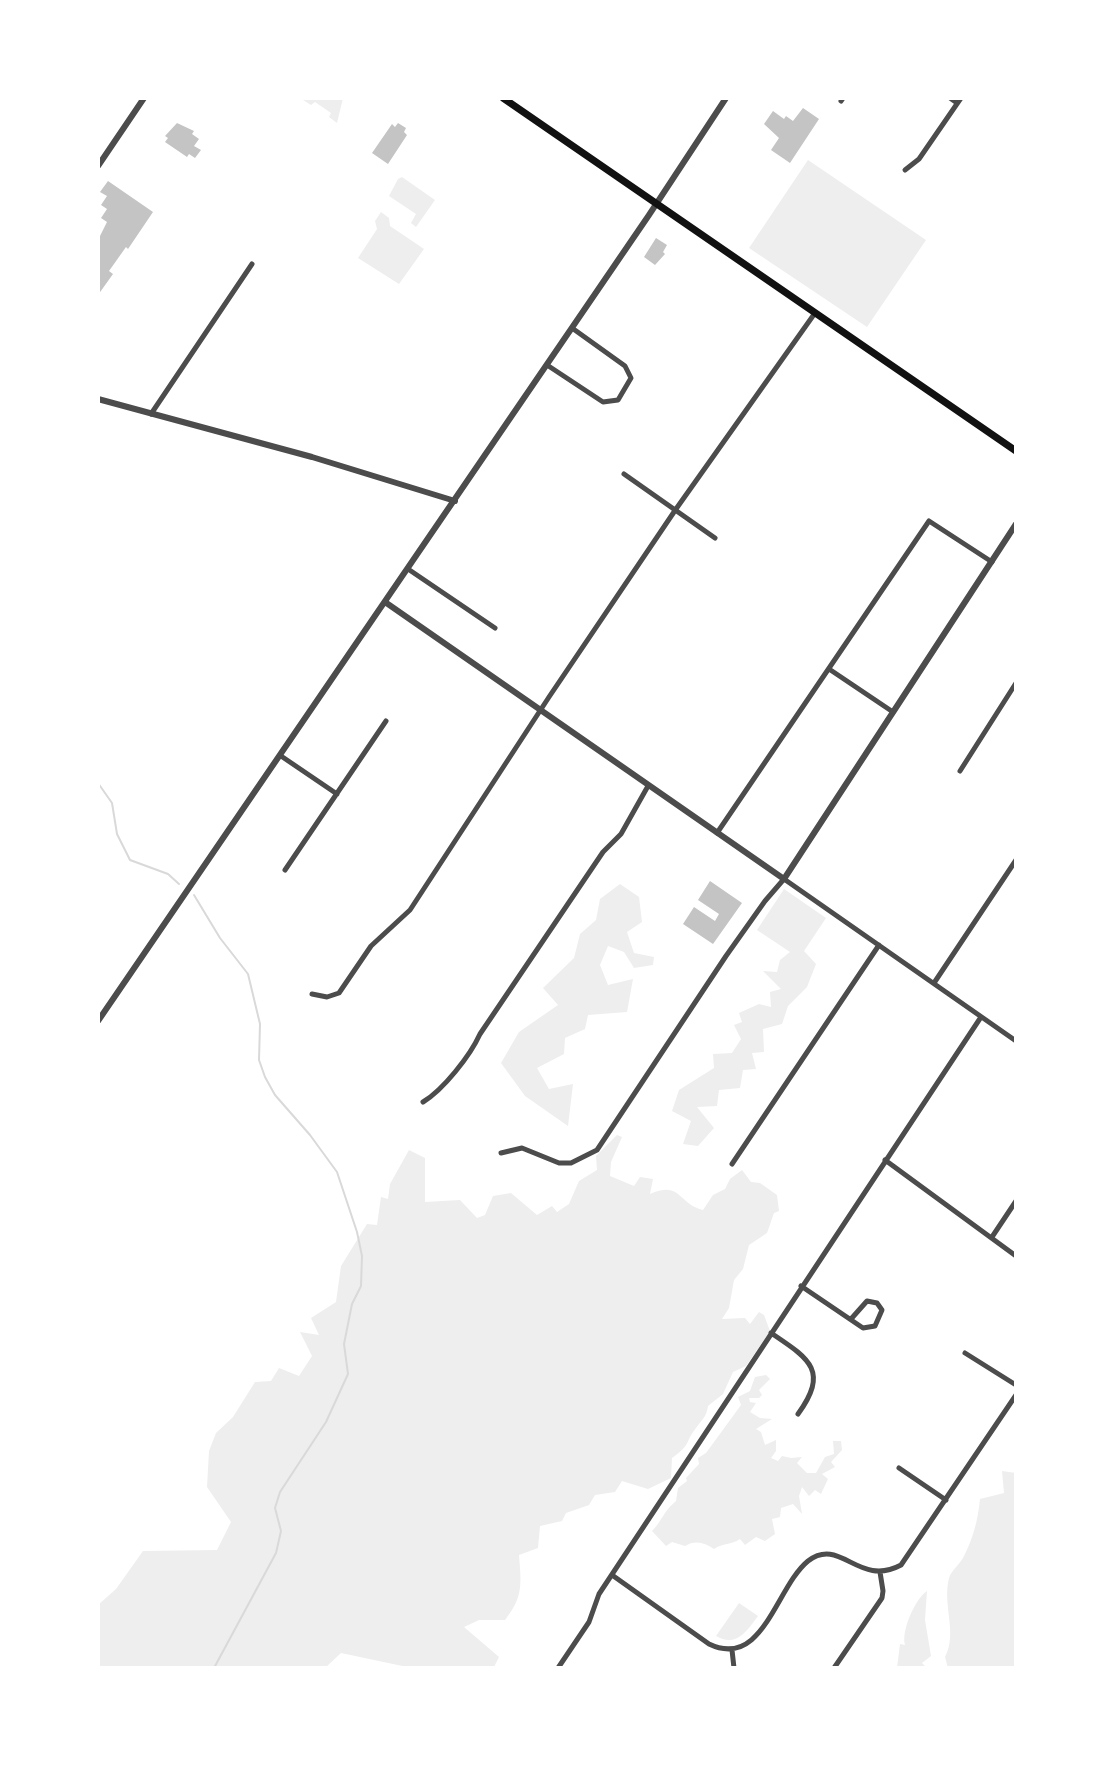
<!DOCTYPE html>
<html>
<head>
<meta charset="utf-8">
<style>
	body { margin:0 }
	#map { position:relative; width:1114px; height:1766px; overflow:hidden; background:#fff; font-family:Mulish,sans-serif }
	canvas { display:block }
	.frame { position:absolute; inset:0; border:100px solid #fff; pointer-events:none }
</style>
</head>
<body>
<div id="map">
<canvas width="1114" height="1766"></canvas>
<div class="frame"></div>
</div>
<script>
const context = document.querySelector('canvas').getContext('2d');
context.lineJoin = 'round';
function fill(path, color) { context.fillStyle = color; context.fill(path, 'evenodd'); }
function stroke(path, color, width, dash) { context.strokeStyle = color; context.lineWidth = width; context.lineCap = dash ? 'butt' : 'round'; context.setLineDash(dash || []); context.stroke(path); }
fill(new Path2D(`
	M300,98H343L337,123L329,117L331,113L315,102L311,105Z
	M808,160L926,240L867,327L749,248Z
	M402,177L435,200L416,227L411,223L416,214L389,196L398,179Z
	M381,212L389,218L390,226L424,249L399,284L358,258L377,229L375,221Z
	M620,884L639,897L642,922L627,932L634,953L654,957L653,965L634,968L624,952L608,946L600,965L608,985L633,979L627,1012L588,1015L585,1029L565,1038L564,1054L537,1068L549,1089L573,1084L568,1126L525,1096L501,1063L519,1032L558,1005L543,988L574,958L580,934L596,920L600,899Z
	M784,889L826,918L804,951L816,964L807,987L788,1006L782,1024L763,1029L764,1052L752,1053L756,1069L743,1070L740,1088L719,1090L717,1106L697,1107L714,1128L698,1146L683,1144L691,1121L672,1111L679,1090L714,1068L713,1054L732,1053L741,1039L734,1025L742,1022L739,1013L759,1004L771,1007L770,992L781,989L763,971L777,972L780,960L790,952L757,930Z
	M617,1135L622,1137L611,1162L610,1176L634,1186L640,1177L653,1179L650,1194C681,1180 678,1204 703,1210L713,1195L725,1189L730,1179L742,1170L751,1182L760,1183L777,1195L779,1211L774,1213L767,1233L749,1245L743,1269L734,1280L729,1308L722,1319L745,1318L750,1324L759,1312L764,1315L770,1331L746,1366L733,1372L723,1394L708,1406C706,1418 703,1418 696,1428C684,1443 692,1444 672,1458L671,1478L648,1489L622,1481L615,1492L595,1495L589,1505L566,1513L562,1521L540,1526L538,1548L519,1555C521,1583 524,1596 505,1620H479L464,1627L499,1657L494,1667L412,1668L341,1653L325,1668H98V1605L116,1589L143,1551L217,1550L231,1522L207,1487L209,1451L216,1433L233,1417L255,1382L271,1381L279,1368L299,1376L312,1356L300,1332L319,1335L311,1318L336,1302L341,1266L367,1224L377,1225L381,1197L388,1199L390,1184L409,1150L425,1158V1202L460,1200L477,1218L485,1215L493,1196L511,1193L537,1215L552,1206L557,1212L569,1204L579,1181L597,1170L596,1156Z
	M766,1375L770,1379L759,1390L762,1395L759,1398H749L750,1402L756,1403L750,1412L760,1418L772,1419L756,1429L761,1432L765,1445L776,1440V1451L771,1458L778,1461L782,1456L791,1458L802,1457L797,1463L807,1473H816L825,1457L834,1454L833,1441H841L842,1450L831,1462L835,1467L822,1474L828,1479L821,1494L815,1490L809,1496L802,1487L799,1496L802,1514L793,1504L781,1508L780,1517L772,1519L775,1534L765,1541L756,1537L745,1545L740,1539C731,1545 723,1543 714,1549C704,1542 695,1540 685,1546L672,1542L666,1546L652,1531C663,1520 662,1513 676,1501L678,1488L687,1481L686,1478L699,1464L698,1458L706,1453L741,1405L738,1397L750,1391L755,1377Z
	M1002,1471L1016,1473V1668H948L945,1657C958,1633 942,1605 949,1578C951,1571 959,1565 963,1558C973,1539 978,1520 980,1499L1004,1493Z
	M927,1591L925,1620L931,1656L922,1663L927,1668H897L900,1644L905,1645C901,1631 915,1599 927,1591Z
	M739,1603L758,1616C747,1631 736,1648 716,1636Z`), '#eee');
stroke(new Path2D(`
	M98,783L112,803L117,834L130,860L168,874L179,884
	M194,895L220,938L248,974L260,1024L259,1060L265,1077L275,1095L310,1135L337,1172L357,1232L362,1256L361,1286L352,1304L344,1344L348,1374L326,1422L280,1492L275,1508L281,1531L276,1553L214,1668`), '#d9d9d9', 2);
fill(new Path2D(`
	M803,108L819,119L790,163L771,150L779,138L764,124L773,111L784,119L786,116L793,121Z
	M177,123L194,131L192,134L199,139L194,146L201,150L195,158L189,154L187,157L165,142L168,138L165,136Z
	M398,123L406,128L404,132L407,135L388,164L372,153L392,124L395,127Z
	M108,181L153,212L128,249L126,247L109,271L113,274L98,295V240L107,222L101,218L107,209L101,205L107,196L100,192Z
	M656,238L667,245L663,252L665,254L655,265L644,257Z
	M710,881L742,903L713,944L683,924L694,907L715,921L719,914L698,900Z`), '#c4c4c4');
stroke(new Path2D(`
	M950,98L957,103
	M841,101L843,98
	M905,170L919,159L961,98
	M547,365L603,402L618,400L631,378L625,366L572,328
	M151,414L252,264
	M624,474L715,538
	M408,569L495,628
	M829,669L893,712
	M281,756L337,794
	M960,771L1016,683
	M717,833L929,521L992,562
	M285,870L386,721
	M934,983L1016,860
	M312,994L327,997L339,993L371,946L410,910L549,697L676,509L815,313
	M423,1102C443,1090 470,1056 480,1034L603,852L621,834L648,786
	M501,1153L522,1148L559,1163H571L597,1150L726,956L765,901L784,879L1016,1041
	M885,1160L1016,1256
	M732,1164L879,945
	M992,1237L1016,1201
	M801,1286L863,1328L875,1326L882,1310L877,1303L867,1301L851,1319
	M771,1333C808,1358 830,1370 798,1414
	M965,1353L1016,1385
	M899,1468L946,1500
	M612,1575L709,1644C763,1670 776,1587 808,1561C841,1536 858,1588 901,1565L1016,1395
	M732,1650L734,1668
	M558,1668L589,1622L599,1594L981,1017
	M834,1668L882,1598L883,1591L880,1572`), '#4c4c4c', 5);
stroke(new Path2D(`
	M98,166L144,98
	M98,399L312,457L455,501
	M385,602L784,879L1016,524
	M98,1021L649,215L726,98`), '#4c4c4c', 6);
stroke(new Path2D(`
	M503,98L1016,451`), '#111', 7);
</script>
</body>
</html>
